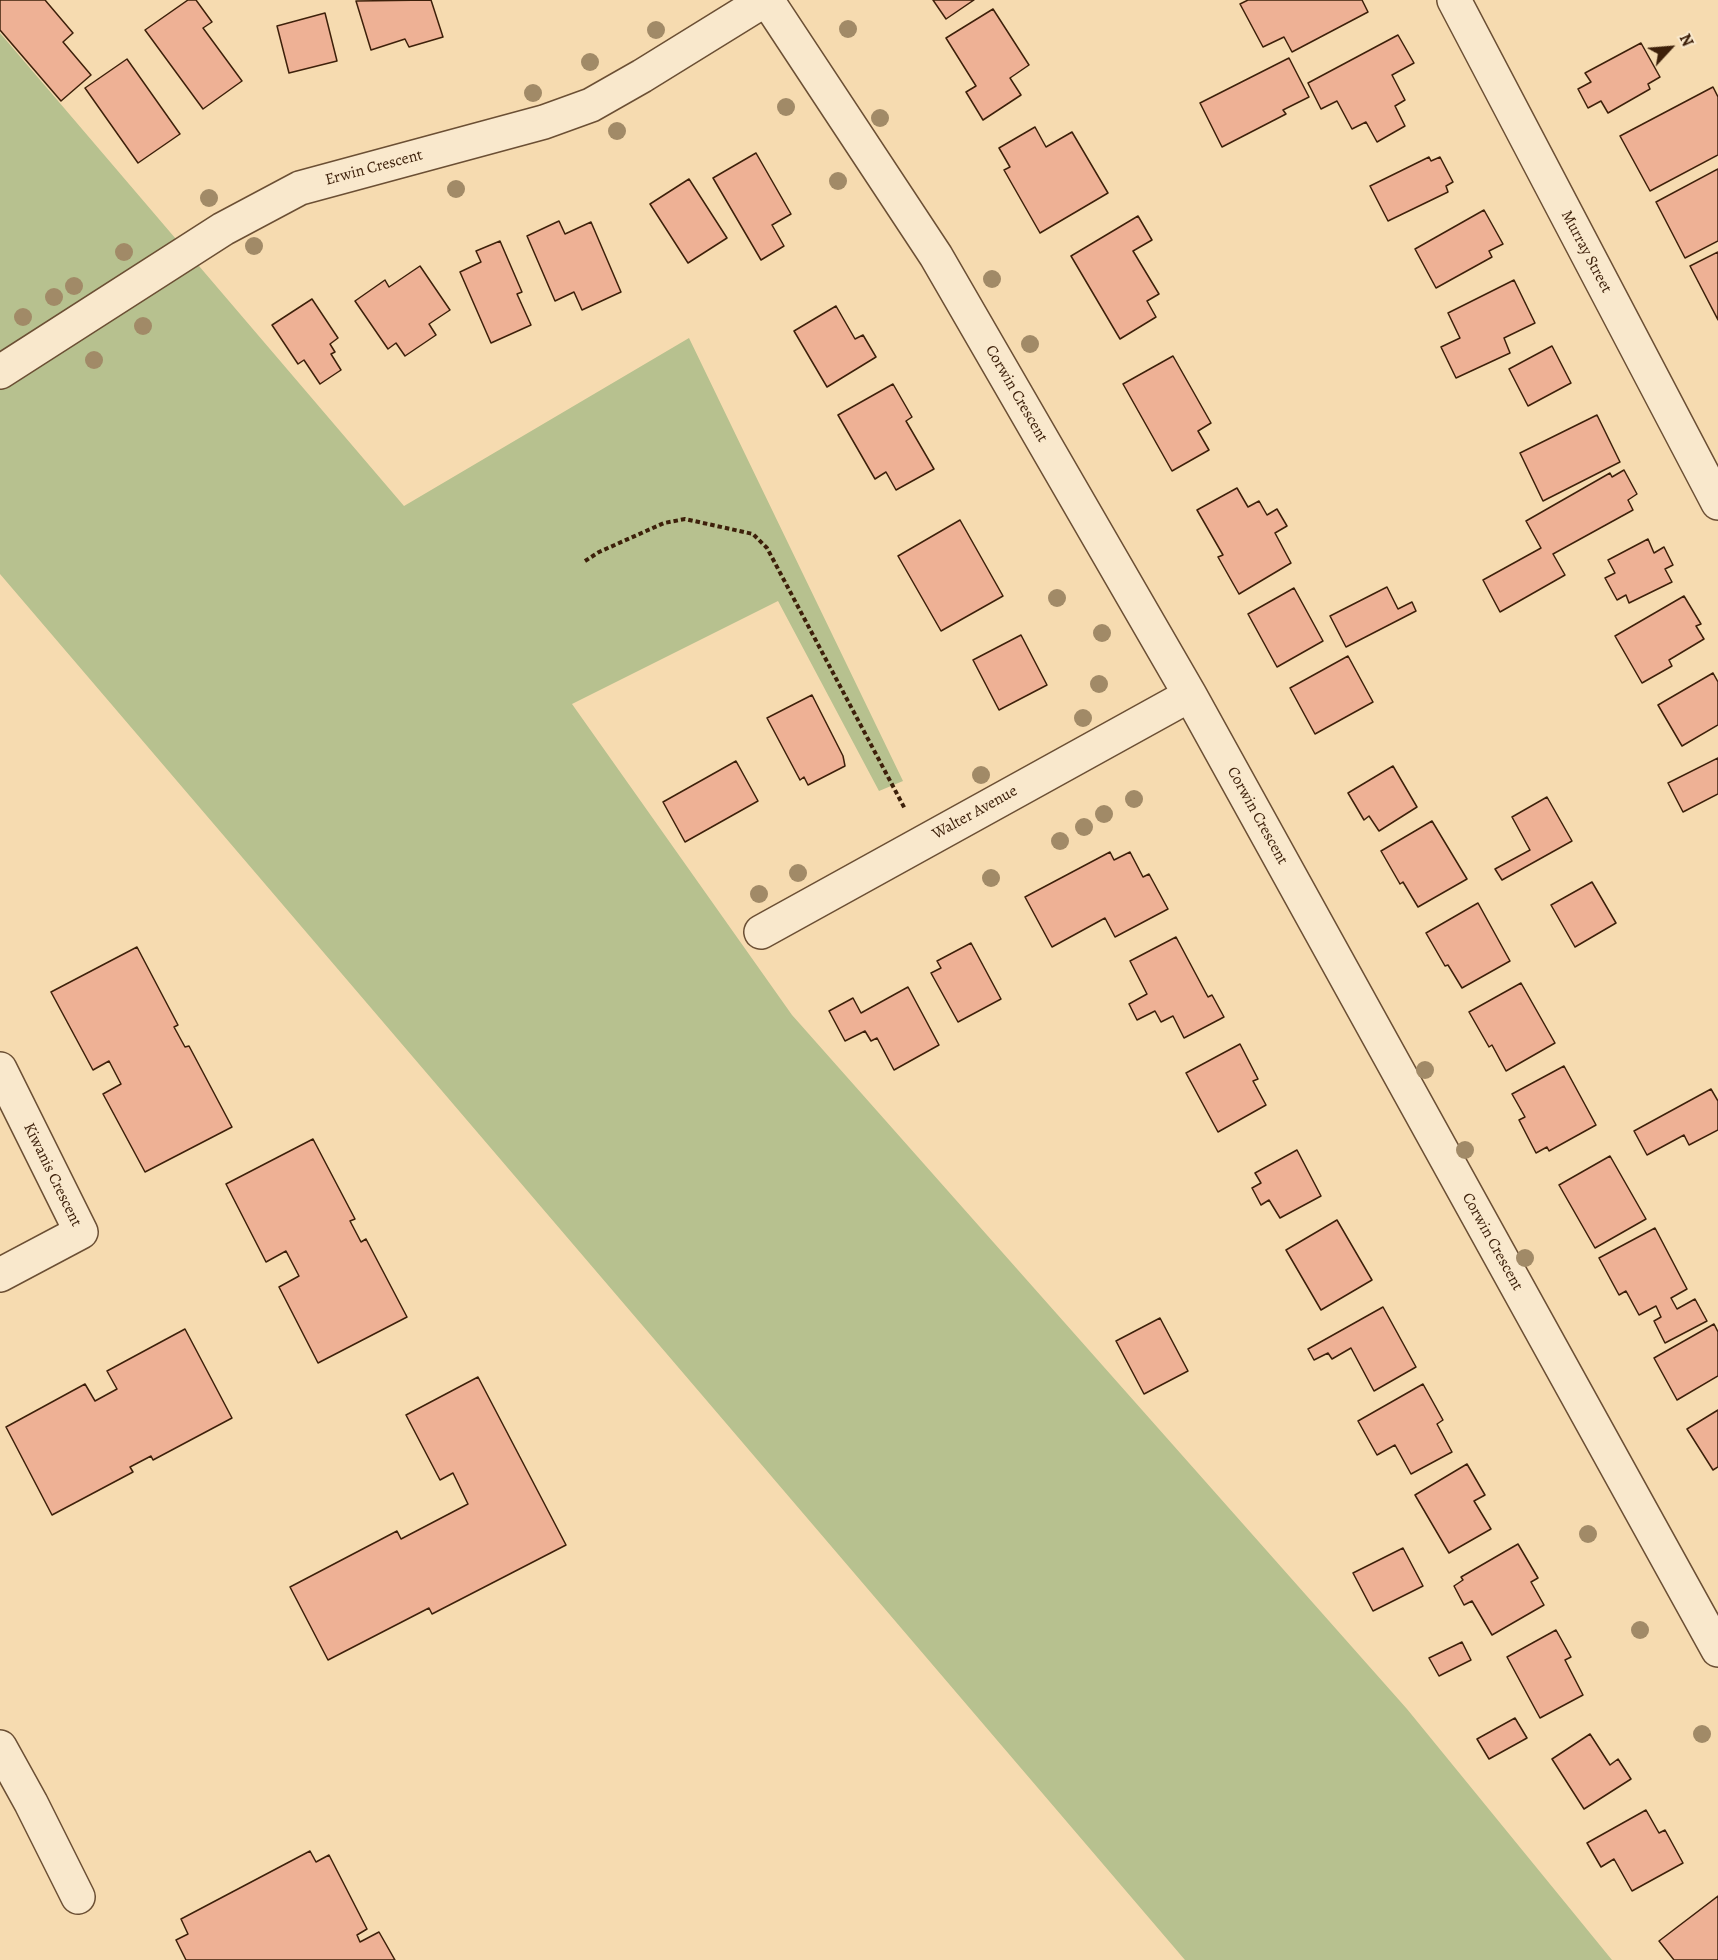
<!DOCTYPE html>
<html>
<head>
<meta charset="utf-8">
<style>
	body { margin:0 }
	#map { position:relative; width:1718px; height:1960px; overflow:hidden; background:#f6dbb0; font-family:Alegreya,serif }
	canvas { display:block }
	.north { position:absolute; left:1640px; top:18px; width:60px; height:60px; -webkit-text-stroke:4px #f9e8cc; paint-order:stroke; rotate:64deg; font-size:16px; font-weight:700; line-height:24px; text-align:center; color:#3d200a }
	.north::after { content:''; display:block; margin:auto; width:21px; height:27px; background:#3d200a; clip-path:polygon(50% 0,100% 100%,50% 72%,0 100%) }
</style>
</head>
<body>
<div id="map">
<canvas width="1718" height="1960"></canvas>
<div class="north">N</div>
</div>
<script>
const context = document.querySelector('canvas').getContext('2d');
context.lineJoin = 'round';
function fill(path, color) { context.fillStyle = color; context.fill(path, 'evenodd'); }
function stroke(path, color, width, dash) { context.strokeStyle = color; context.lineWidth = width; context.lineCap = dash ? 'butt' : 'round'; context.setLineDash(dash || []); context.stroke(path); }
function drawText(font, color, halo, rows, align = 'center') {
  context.font = font + ' Alegreya,serif'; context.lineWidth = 6; context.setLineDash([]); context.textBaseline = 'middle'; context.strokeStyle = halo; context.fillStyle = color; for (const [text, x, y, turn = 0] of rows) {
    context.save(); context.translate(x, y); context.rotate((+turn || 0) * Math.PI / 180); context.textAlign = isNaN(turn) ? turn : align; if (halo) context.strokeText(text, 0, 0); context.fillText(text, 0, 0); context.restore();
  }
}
fill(new Path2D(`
	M0,33L404,506L689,338L903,781L879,791L778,601L572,704L792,1015L1407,1709L1612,1960H1185L0,574Z`), '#b7c18f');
const building = new Path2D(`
	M0,0H45L73,33L63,42L91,75L61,101L0,30Z
	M188,0H196L212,22L203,28L242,81L203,109L145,30Z
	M431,0L443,37L409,47L405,39L371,50L356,1Z
	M933,0H974L946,19Z
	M1248,0H1362L1368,12L1292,52L1284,37L1263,47L1240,4Z
	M993,9L1029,65L1010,78L1021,95L983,120L966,92L976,86L946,38Z
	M325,13L337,61L289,73L277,26Z
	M1398,35L1414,63L1392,75L1405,100L1395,106L1405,126L1377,142L1366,122L1352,129L1337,101L1321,109L1308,83Z
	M1641,43L1660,77L1648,84L1650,89L1608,113L1601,101L1588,108L1578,89L1591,82L1585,73Z
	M1289,58L1309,97L1283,110L1286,114L1222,147L1200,103Z
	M127,59L180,134L138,163L85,88Z
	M1713,87L1718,97V155L1650,191L1620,136Z
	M1035,127L1046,147L1072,132L1108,193L1040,233L1004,170L1010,167L999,148Z
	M756,153L791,214L772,225L784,246L761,260L713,178Z
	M1429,157L1431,161L1440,157L1453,182L1446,186L1448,192L1388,221L1370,186Z
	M1718,169V241L1685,258L1656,202Z
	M689,179L727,238L688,263L650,204Z
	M1484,210L1503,244L1489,251L1492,257L1436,288L1415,249Z
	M1138,216L1152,240L1133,251L1159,294L1147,301L1156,317L1120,339L1071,256Z
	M559,221L565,234L591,222L621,292L582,310L574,292L555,301L527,236Z
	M500,241L522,292L517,294L531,325L491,343L460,272L481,262L476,251Z
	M1718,252V320L1690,266Z
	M420,266L450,310L429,324L436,335L405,356L396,343L388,349L355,301L385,280L389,287Z
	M1514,280L1535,323L1504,338L1510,353L1456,378L1441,347L1460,338L1448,313Z
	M312,299L338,338L330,344L335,352L331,354L341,370L320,384L304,360L298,364L272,325Z
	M836,306L855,339L863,335L876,357L827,387L794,331Z
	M1552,346L1571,383L1528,406L1509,369Z
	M1173,356L1211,423L1198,431L1209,450L1172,471L1123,384Z
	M893,384L912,417L906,421L934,469L896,490L886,472L875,479L838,415Z
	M1597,415L1620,462L1543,501L1520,453Z
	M1624,470L1637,494L1628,500L1633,510L1553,554L1565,575L1500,612L1483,580L1541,548L1526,521L1610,473L1612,477Z
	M1237,488L1248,507L1259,501L1267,515L1277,509L1287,526L1275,533L1291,563L1239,594L1218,557L1223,555L1197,510Z
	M960,520L1003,596L941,631L898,556Z
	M1648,539L1654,553L1664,547L1673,565L1665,569L1672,582L1629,603L1626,595L1617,600L1605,578L1615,573L1608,560Z
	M1387,587L1398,609L1412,602L1416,611L1346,647L1330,616Z
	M1294,588L1323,641L1277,667L1248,614Z
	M1684,596L1701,624L1696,626L1704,639L1669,660L1672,666L1642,683L1615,636Z
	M1021,635L1047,685L999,710L973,660Z
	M1348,656L1373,702L1315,734L1290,688Z
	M1713,673L1718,682V725L1682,746L1658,705Z
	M812,695L843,756L845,766L808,785L804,777L800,780L767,718Z
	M1718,758V794L1683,812L1668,783Z
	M736,761L758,801L685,842L663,802Z
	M1393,766L1417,807L1379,831L1369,816L1364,820L1348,793Z
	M1547,797L1572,841L1502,880L1495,869L1530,850L1512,817Z
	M1432,821L1467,879L1418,907L1403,882L1400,884L1381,851Z
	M1110,852L1114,860L1130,852L1143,877L1149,874L1168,909L1115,937L1105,918L1052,947L1025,897Z
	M1592,882L1616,923L1575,947L1551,905Z
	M1478,903L1510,961L1462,988L1448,965L1445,966L1426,933Z
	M1176,937L1208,997L1212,995L1224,1017L1184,1038L1173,1016L1161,1022L1155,1011L1137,1020L1129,1004L1147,994L1130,961Z
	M971,943L1001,999L958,1022L931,973L941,968L937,961Z
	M137,947L178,1025L174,1027L185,1047L189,1046L232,1127L145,1172L103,1094L121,1084L109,1061L93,1070L51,992Z
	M1521,983L1555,1043L1506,1071L1492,1045L1489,1047L1469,1012Z
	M908,987L939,1045L894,1070L877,1038L871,1041L865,1031L845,1041L829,1011L853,998L861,1013Z
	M1240,1044L1258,1079L1253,1081L1266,1105L1218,1132L1186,1073Z
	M1564,1066L1596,1125L1549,1151L1547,1147L1536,1153L1519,1120L1525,1117L1512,1094Z
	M1711,1089L1718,1101V1130L1689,1145L1684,1135L1647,1155L1634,1131Z
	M313,1139L355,1219L350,1221L361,1242L366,1239L407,1317L318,1363L279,1287L299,1276L286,1251L266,1262L226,1184Z
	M1297,1150L1321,1196L1280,1218L1269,1200L1261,1205L1252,1188L1261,1183L1255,1173Z
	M1610,1156L1646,1219L1595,1248L1559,1185Z
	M1337,1220L1372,1280L1321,1310L1286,1250Z
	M1655,1228L1687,1289L1671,1298L1677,1309L1695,1299L1707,1321L1665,1343L1654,1321L1661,1317L1656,1306L1639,1315L1626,1291L1619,1295L1599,1258Z
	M1383,1307L1416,1367L1374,1391L1351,1348L1332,1359L1328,1353L1314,1360L1308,1349Z
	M1160,1318L1188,1371L1144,1394L1116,1341Z
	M1714,1324L1718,1332V1376L1677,1400L1654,1358Z
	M185,1329L232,1418L153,1460L151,1456L130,1467L133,1472L52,1515L6,1427L85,1384L95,1401L117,1389L107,1371Z
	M478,1377L566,1545L432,1614L429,1608L328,1660L290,1587L397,1531L401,1539L468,1504L453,1473L440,1480L406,1415Z
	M1423,1384L1443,1420L1437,1424L1452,1452L1411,1474L1395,1445L1377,1455L1358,1421Z
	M1718,1410V1467L1713,1470L1687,1429Z
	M1467,1464L1485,1495L1474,1501L1491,1529L1449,1553L1415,1495Z
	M1518,1544L1538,1578L1531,1582L1544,1605L1492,1635L1472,1601L1464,1605L1454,1586L1463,1580L1461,1577Z
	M1403,1548L1423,1586L1373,1611L1353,1573Z
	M1556,1630L1571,1657L1565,1660L1583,1695L1540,1718L1507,1657Z
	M1462,1642L1471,1660L1439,1676L1429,1658Z
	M1515,1718L1527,1738L1489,1759L1477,1739Z
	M1590,1734L1610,1765L1618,1759L1631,1779L1584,1809L1552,1759Z
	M1646,1810L1659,1833L1665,1830L1683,1863L1632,1891L1614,1859L1601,1867L1587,1843Z
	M310,1851L316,1862L329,1855L367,1929L357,1935L360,1942L379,1932L395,1960H186L176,1940L188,1934L181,1919Z
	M1718,1896V1960H1674L1659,1941Z`);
fill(building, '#eeb195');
stroke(building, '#3d200a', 1.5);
const minor = new Path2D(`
	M767,0L936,256L1190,695L1718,1650
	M1454,0L1718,503
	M0,372L223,229L300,188L544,122L591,105L642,76L765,0
	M761,932L1190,695
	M0,1069L81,1232L0,1275
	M0,1747L31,1803L78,1897`);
stroke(minor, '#6b4f34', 36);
stroke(new Path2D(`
	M585,561L599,552L664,523L685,519L753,534L767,548L905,809`), '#3d200a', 4, [4.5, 3]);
stroke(minor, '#f9e8cc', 33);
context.fillStyle = '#a18a67';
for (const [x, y] of [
	[848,29],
	[656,30],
	[590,62],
	[533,93],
	[786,107],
	[880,118],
	[617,131],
	[838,181],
	[456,189],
	[209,198],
	[254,246],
	[124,252],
	[992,279],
	[74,286],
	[54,297],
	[23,317],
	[143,326],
	[1030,344],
	[94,360],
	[1057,598],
	[1102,633],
	[1099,684],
	[1083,718],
	[981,775],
	[1134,799],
	[1104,814],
	[1084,827],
	[1060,841],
	[798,873],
	[991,878],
	[759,894],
	[1425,1070],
	[1465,1150],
	[1525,1258],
	[1588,1534],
	[1640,1630],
	[1702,1734]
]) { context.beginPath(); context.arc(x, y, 9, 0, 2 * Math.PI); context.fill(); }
drawText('16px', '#3d200a', '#f9e8cc', [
	["Erwin Crescent",374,168,-15],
	["Murray Street",1586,252,62],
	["Corwin Crescent",1016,394,60],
	["Walter Avenue",975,813,-29],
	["Corwin Crescent",1257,816,61],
	["Kiwanis Crescent",52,1175,64],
	["Corwin Crescent",1492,1242,61]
]);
</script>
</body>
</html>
